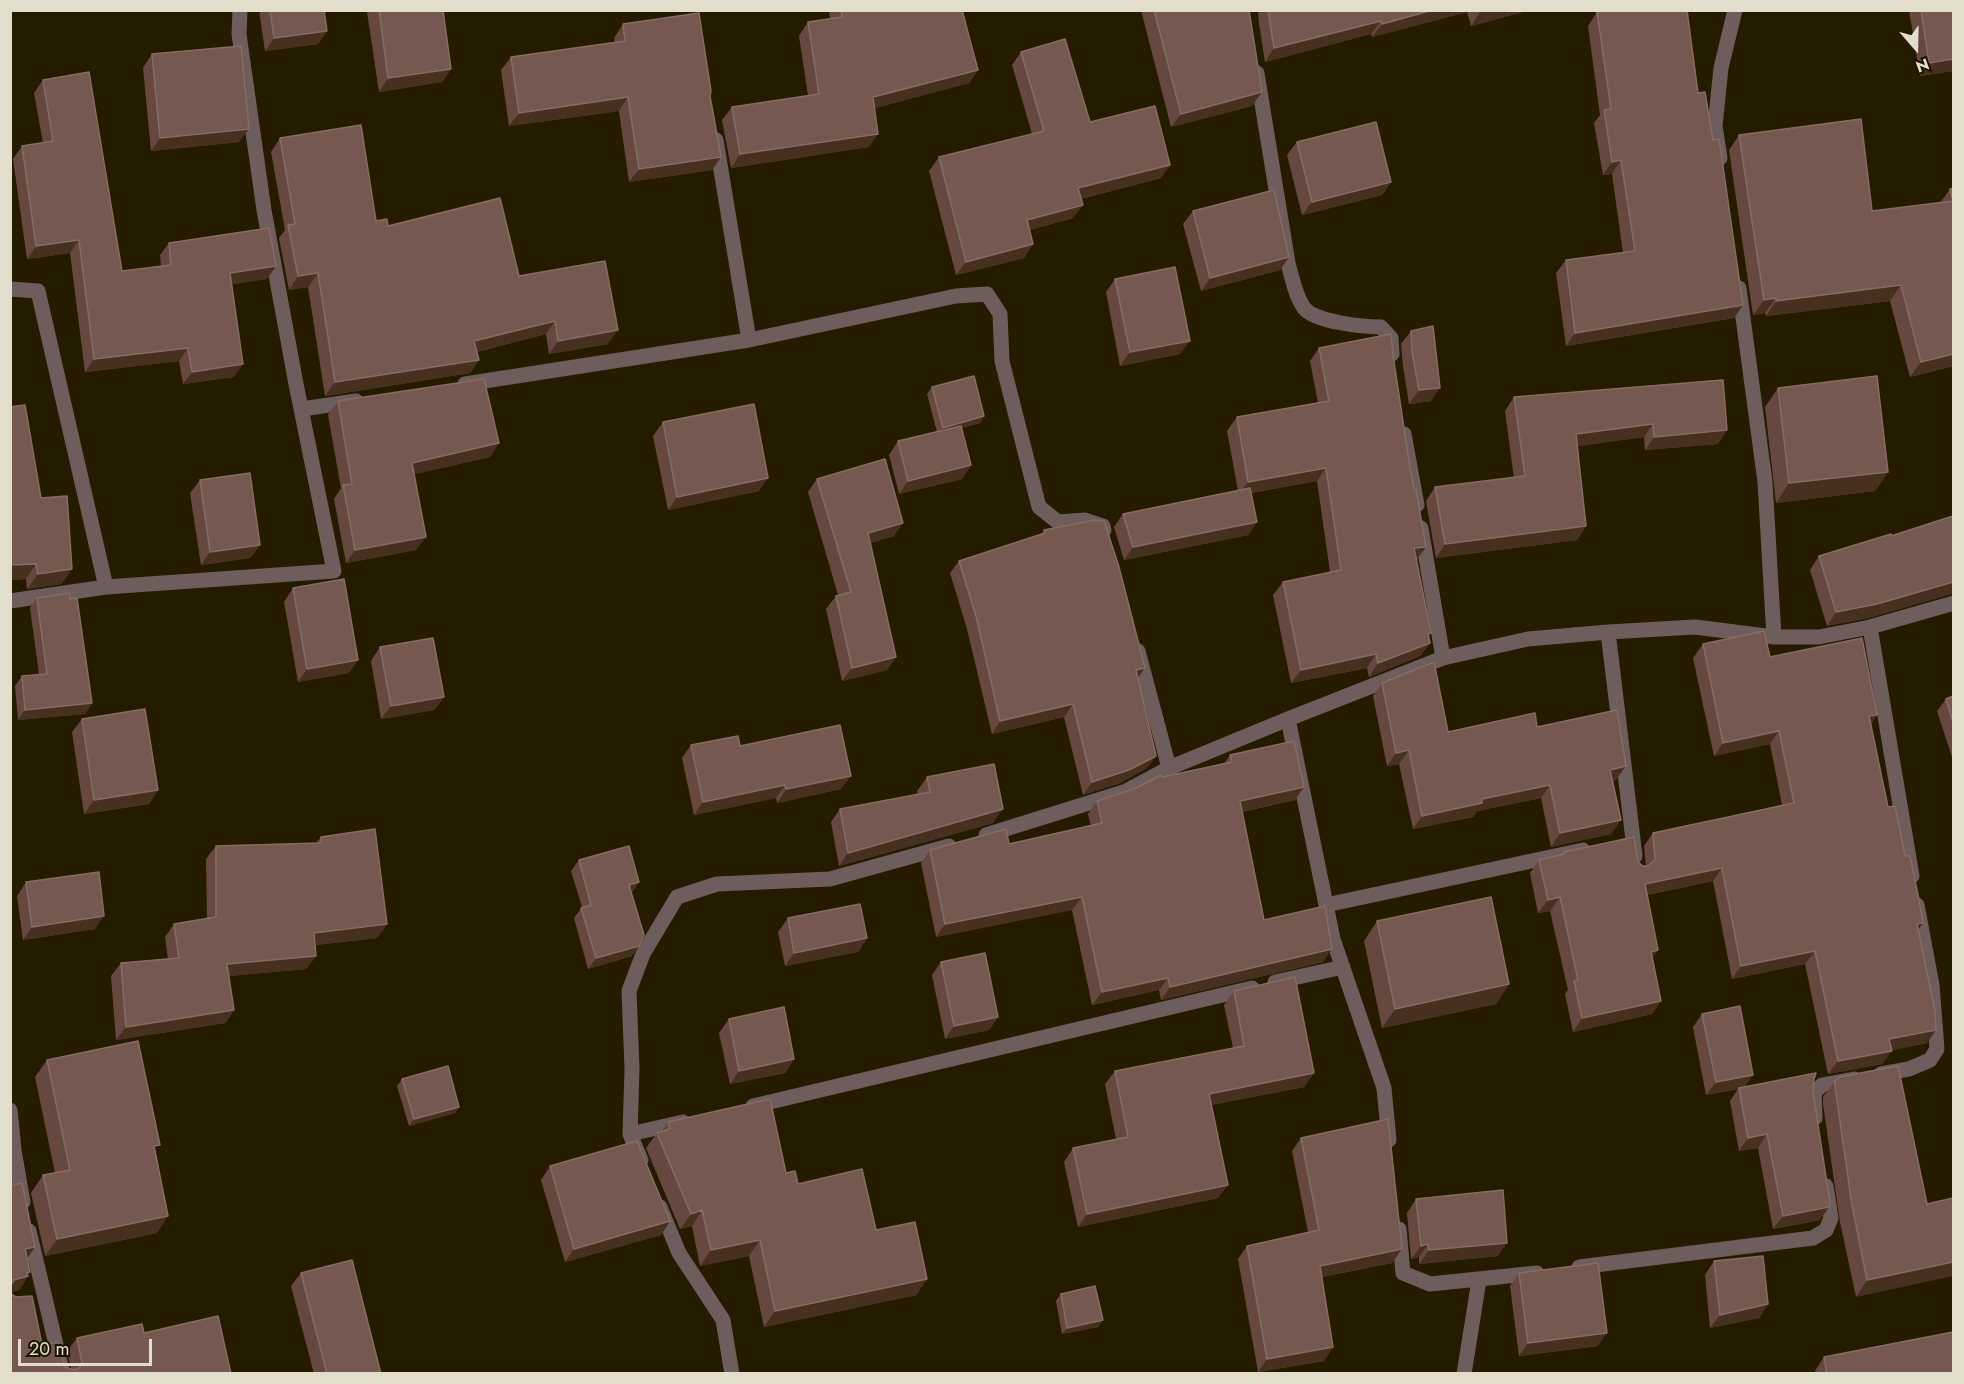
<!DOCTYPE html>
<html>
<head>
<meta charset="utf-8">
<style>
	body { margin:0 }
	#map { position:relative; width:1964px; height:1384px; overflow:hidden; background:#251c00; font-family:Jost,sans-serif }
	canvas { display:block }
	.frame { position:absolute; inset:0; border:12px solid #e3decc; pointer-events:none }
	.north { position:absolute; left:1886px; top:18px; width:60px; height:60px; -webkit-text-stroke:4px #1a1400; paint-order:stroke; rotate:160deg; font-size:16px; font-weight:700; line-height:24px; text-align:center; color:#e3decc }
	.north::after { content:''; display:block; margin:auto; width:21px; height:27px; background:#e3decc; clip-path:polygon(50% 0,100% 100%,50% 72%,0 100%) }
	.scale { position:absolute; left:18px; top:1339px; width:134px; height:27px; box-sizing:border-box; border:3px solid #e3decc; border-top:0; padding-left:8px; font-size:18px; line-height:21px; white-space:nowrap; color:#e3decc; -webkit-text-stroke:4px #1a1400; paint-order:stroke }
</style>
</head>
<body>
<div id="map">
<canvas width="1964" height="1384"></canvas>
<div class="frame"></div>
<div class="north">N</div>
<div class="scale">20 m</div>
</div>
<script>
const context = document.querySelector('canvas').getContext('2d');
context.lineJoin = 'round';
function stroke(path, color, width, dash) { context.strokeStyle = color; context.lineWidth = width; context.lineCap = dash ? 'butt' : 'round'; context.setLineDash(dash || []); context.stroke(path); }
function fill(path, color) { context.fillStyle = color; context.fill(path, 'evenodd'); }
stroke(new Path2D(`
	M1257,73L1288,263C1292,277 1295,295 1304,308C1315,322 1364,327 1381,327L1391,338L1392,354
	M716,140L749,340
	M1720,158L1715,126L1721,68L1735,10
	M1739,288L1765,482L1774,637H1819L1870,627L1954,603
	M10,289L38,291L106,587
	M465,384L749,340L956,296L987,294L1000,314L1002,361L1039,507L1058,522L1085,520L1103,526L1104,530
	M302,409L356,401
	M1404,434L1417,505
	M1421,528L1443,658
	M10,601L106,587L334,571L296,384L264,210L239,34L240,10
	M1870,627L1912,876
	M1608,632L1635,856
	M1138,651L1169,768
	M1288,719L1333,939L1384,1088L1389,1140
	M986,835L1124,792L1169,768L1288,719L1443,658L1528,639L1608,632L1695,627L1774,637
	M1326,905L1583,850
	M1275,982L1343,967
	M1881,1074L1909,1069L1930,1060L1937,1049L1932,985L1917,905
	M753,1106L1252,988
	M10,1110L14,1150L23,1202
	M1815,1118L1814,1093L1822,1085L1854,1079
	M630,1134L683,1122
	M641,1160L630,1134L632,1069L629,991L643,954L677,897L717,884L830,879L949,846
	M660,1207L679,1253L723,1320L732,1374
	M1399,1229L1403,1273L1430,1284L1537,1273
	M29,1231L63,1374
	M1579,1267L1813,1238L1826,1230L1831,1218L1826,1186
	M1464,1374L1479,1280`), '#6e5d5d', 15);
fill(new Path2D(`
	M259,10H324L327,31L318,44L265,51Z
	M368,10H443L451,69L442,82L379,92L367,12Z
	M829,10H962L978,70L969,83L875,108L869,147L731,168L722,120L732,107L808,96L799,36L808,22L830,19Z
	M1141,10H1249L1252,106L1171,127Z
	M1258,10H1530L1471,26L1467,12L1372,37L1371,34L1265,62L1259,24Z
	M1909,10H1953V71L1920,76Z
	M1597,12L1698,93L1713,140L1743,305L1734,318L1566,346L1556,273L1566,260L1623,253L1612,174L1603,175L1594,123L1600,115L1588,26Z
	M623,24L710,96L721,157L712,170L629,182L619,111L509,126L501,70L511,57L615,42L614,38Z
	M1021,52L1090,122L1161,178L1081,199L1073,218L1030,230L1033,244L1024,258L956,275L929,171L939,157L1032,134L1012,65Z
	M152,54L239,142L151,151L143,68Z
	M43,80L122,271L161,266L160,255L169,243L267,279L231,284L234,377L183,384L179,361L85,372L70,253L27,259L13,159L22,146L43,143L34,93Z
	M1739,135L1872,211L1940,203L1950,189L1953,188V366L1910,377L1890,301L1766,316L1765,313L1753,315L1729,150Z
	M280,138L376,221L519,276L608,344L549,354L546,334L477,352L479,360L470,373L325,396L308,287L289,290L279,238L285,230L271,152Z
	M1297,142L1391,182L1382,195L1302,215L1287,155Z
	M1193,211L1289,257L1280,270L1201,291L1183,224Z
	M1115,279L1180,354L1120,366L1106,292Z
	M1411,331L1431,401L1409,404L1403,366L1401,344Z
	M1319,348L1393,355L1410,468L1426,547L1417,560L1430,643L1420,656L1369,677L1367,668L1291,683L1273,595L1283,582L1330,572L1317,481L1251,493L1257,522L1248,535L1124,560L1114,527L1123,514L1238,491L1227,431L1237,417L1318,403L1310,361Z
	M1723,380L1718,444L1645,450L1644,437L1577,446L1586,526L1577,540L1436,558L1426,501L1435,487L1514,478L1505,411L1514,397Z
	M932,387L984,416L980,423L962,428L971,465L962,479L899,494L889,455L898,441L937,432L927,394Z
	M1778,388L1888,472L1875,491L1776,503L1765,407Z
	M338,401L490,457L414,474L416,550L346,563L334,499L341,488L328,415Z
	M10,407L41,498L72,569L61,584L27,589L26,579L10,580Z
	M663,422L759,491L668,510L653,436Z
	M817,479L894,536L870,543L896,657L887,670L842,681L826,609L836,596L838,595L808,492Z
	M200,480L260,545L250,558L201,565L190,493Z
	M1044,530L1145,668L1138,677L1147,768L1120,783L1083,795L1064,717L992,734L967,629L950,573L959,561L1041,535Z
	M1891,536L1951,594L1868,618L1827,626L1810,570L1819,556Z
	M293,588L349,673L298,682L284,602Z
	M37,598L92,703L85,714L18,720L15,686L22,676L39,674L30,608Z
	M1703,644L1770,657L1877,715L1871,724L1888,807L1905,856L1923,923L1918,930L1927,1043L1892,1050L1882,1064L1828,1074L1805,964L1732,979L1713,881L1647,895L1653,958L1661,1001L1652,1014L1573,1032L1565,994L1568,990L1550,911L1538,913L1530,873L1539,860L1562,855L1564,852L1638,862L1643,866H1646L1644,846L1653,833L1782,805L1770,744L1714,756L1693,658Z
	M380,647L444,697L434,710L381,719L371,661Z
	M1382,683L1448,732L1616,780L1613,781L1621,820L1611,834L1551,847L1541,798L1477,811L1473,817L1413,829L1399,764L1387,766L1373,696Z
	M1953,696V757H1952L1937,711L1946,699Z
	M82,719L158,790L149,804L84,814L72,732Z
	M691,745L740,746L841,789L777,803L776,798L694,815L682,758Z
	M1230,755L1295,800L1242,812L1264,920L1323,962L1161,1000L1159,990L1092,1005L1072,910L936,937L921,863L930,850L1009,844L1091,826L1088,814L1097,801L1136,788L1162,777L1224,764Z
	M927,777L993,823L839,866L831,822L840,809L918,794L917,791Z
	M321,837L387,924L377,938L315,945L316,956L306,969L229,976L234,1010L225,1023L116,1040L111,976L121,963L168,959L165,937L174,924L207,919L206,859L216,846L316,843Z
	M579,860L632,893V956L588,969L574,918L582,907L571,871Z
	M26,882L95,929L23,940L17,896Z
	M788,918L867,938L858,952L785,966L778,932Z
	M1377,921L1509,984L1496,1004L1382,1028L1364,941Z
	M941,962L998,1017L989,1030L945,1039L932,975Z
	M1234,991L1314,1073L1304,1087L1211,1105L1218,1198L1078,1227L1064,1162L1073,1148L1116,1139L1105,1084L1115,1071L1233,1048L1224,1005Z
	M1702,1014L1745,1087L1814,1079L1813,1092L1820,1220L1773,1229L1758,1148L1739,1151L1730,1101L1738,1089L1706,1095L1693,1027Z
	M729,1019L794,1059L785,1073L730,1084L719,1033Z
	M47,1060L155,1151L157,1233L45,1256L31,1193L43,1175L55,1173L35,1077Z
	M402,1079L459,1107L455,1113L409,1126L397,1086Z
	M1835,1081L1927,1204L1856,1297L1840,1222L1823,1104V1097Z
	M668,1122L786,1173L798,1184L876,1230L927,1279L916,1295L764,1327L749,1256L700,1266L692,1226L680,1229L646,1148L657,1133L661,1132Z
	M1301,1138L1392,1263L1322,1277L1333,1347L1324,1361L1258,1372L1238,1259L1247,1246L1308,1232L1292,1151Z
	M550,1166L670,1221L661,1235L565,1262L541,1180Z
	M10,1186L35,1247L27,1258L28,1276L19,1290L11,1292L42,1345L65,1367L71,1369L67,1351L77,1338L144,1333L231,1374H10Z
	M1416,1199L1498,1256L1419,1264V1257L1411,1259L1407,1213Z
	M1714,1261L1768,1304L1759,1318L1710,1328L1705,1275Z
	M301,1273L381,1374H314L291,1286Z
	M1519,1273L1598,1346L1519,1356L1510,1286Z
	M1061,1294L1103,1320L1098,1327L1062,1334L1056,1301Z
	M1824,1357L1953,1374H1815V1371Z`), '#674840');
fill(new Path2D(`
	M1433,10H1468L1467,12L1372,37L1382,24Z
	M1487,10H1530L1471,26L1480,12Z
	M1381,21L1371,34L1265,62L1274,48Z
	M327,31L318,44L265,51L274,38Z
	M1953,59V71L1920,76L1929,63Z
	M451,69L442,82L379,92L388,78Z
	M978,70L969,83L864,111L873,97Z
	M1262,92L1252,106L1171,127L1181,114Z
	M628,97L619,111L509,126L519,113Z
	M249,129L239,142L151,151L160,138Z
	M878,134L869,147L731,168L740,154Z
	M721,157L712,170L629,182L639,169Z
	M1621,160L1612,174L1603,175L1612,162Z
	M1170,165L1161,178L1069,202L1078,188Z
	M1391,182L1382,195L1302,215L1312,202Z
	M1083,205L1073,218L1018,233L1027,220Z
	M79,240L70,253L27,259L36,246Z
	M1033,244L1024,258L956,275L966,262Z
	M1289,257L1280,270L1201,291L1210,278Z
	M276,266L267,279L221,286L230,273Z
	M318,273L308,287L289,290L298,276Z
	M1901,285L1890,301L1766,316L1776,301Z
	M1776,298L1765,313L1753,315L1764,300Z
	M1743,305L1734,318L1566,346L1575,333Z
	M555,321L546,334L465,355L474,341Z
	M618,330L608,344L549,354L558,341Z
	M1190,341L1180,354L1120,366L1130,352Z
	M188,348L179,361L85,372L94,359Z
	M1953,354V366L1910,377L1921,362Z
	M479,360L470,373L325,396L335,382Z
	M243,364L234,377L183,384L192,372Z
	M1440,388L1431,401L1409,404L1419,390Z
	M984,416L980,423L938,434L943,428Z
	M1653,424L1644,437L1566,448L1576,434Z
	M1727,430L1718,444L1645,450L1654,437Z
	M499,443L490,457L403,477L412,463Z
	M971,465L962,479L899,494L908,481Z
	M1326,468L1317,481L1238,495L1248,482Z
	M1888,472L1875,491L1776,503L1789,483Z
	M768,478L759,491L668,510L677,497Z
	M1257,522L1248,535L1124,560L1133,547Z
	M903,523L894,536L858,547L868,533Z
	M1586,526L1577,540L1436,558L1445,544Z
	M426,537L416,550L346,563L355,550Z
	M260,545L250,558L201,565L210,552Z
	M1426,547L1416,560L1414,548Z
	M36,564L26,579L10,580V565Z
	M72,569L61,584L27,589L38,574Z
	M1953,582V594H1951L1868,618L1827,626L1836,612Z
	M1431,633L1422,646L1430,643L1420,656L1369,677L1378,663L1428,634Z
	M1376,654L1367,668L1291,683L1301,670Z
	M896,657L887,670L842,681L852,668Z
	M358,660L349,673L298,682L307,669Z
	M1145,668L1136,680V670Z
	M444,697L434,710L381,719L391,706Z
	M92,703L85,714L18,720L25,710Z
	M1073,704L1064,717L992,734L1000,721Z
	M1877,715L1868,728L1869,716Z
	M1779,731L1770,744L1714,756L1723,743Z
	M1409,750L1399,764L1387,766L1396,753Z
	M1156,756L1147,768L1120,783L1083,795L1092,782Z
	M1626,766L1616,780L1601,783L1610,770Z
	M851,776L841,789L777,803L786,789Z
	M785,785L776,798L694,815L703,802Z
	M1550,785L1541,798L1477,811L1473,817L1413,829L1422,816L1482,799Z
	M1304,787L1295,800L1231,814L1240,801Z
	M158,790L149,804L84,814L94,800Z
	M1003,809L993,823L839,866L848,853Z
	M1621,820L1611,834L1551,847L1560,833Z
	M1722,868L1713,881L1635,897L1645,884Z
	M639,882L632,893L629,885Z
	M1082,897L1072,910L936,937L945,924Z
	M1560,897L1550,911L1538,913L1548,900Z
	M104,916L95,929L23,940L32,927Z
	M1923,923L1914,936L1917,924Z
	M387,924L377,938L304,946L314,933Z
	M867,938L858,952L785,966L794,953Z
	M639,946L632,956L588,969L596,958Z
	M1332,949L1323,962L1161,1000L1170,987Z
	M1658,950L1649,964L1651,952Z
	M1815,951L1805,964L1732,979L1741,966Z
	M316,956L306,969L218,977L227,964Z
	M1168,978L1159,990L1092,1005L1102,992Z
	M1509,984L1496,1004L1382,1028L1395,1009Z
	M1661,1001L1652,1014L1573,1032L1582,1018Z
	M234,1010L225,1023L116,1040L126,1027Z
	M998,1017L989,1030L945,1039L954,1026Z
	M1936,1030L1927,1043L1884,1052L1892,1051L1882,1064L1828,1074L1838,1061L1889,1039Z
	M794,1059L785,1073L730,1084L739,1071Z
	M1314,1073L1304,1087L1199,1107L1209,1094Z
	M1753,1075L1744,1088H1739L1738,1089L1706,1095L1716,1082Z
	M459,1107L455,1113L409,1126L414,1119Z
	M1767,1134L1758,1148L1739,1151L1748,1138Z
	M1228,1185L1218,1198L1078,1227L1087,1214Z
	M1829,1207L1820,1220L1773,1229L1783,1216Z
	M702,1210L692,1226L680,1229L691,1214Z
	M168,1216L157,1233L45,1256L57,1239Z
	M670,1221L661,1235L565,1262L574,1249Z
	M760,1240L749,1256L700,1266L711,1250Z
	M1507,1243L1498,1256L1419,1264L1429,1250Z
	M1428,1244L1419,1257L1411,1259L1421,1246Z
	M35,1247L26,1260L25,1249Z
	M1402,1249L1392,1263L1311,1279L1320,1266Z
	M1953,1262V1276L1856,1297L1867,1280Z
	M30,1272L19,1290L10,1292V1284L14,1280Z
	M927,1279L916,1295L764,1327L775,1311Z
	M1768,1304L1759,1318L1710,1328L1720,1315Z
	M1103,1320L1098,1327L1062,1334L1067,1328Z
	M1607,1333L1598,1346L1519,1356L1528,1343Z
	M1333,1347L1324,1361L1258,1372L1267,1359Z`), '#473020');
const building = new Path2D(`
	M270,10H324L327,31L274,38Z
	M379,10H443L451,69L388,78Z
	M841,10H962L978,70L873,97L878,134L740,154L732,107L819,94L808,22L842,17Z
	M1154,10H1249L1262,92L1181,114Z
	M1433,10L1382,24L1381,21L1274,48L1268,10Z
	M1611,10H1687L1698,93L1705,92L1713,140L1719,139L1743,305L1575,333L1566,260L1635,251L1621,160L1612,162L1604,110L1611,109L1597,12Z
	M1921,10H1953V59L1929,63Z
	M699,13L711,91L710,96L721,157L639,169L628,97L519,113L511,57L625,41L623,24Z
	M1065,39L1090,122L1155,106L1170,165L1078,188L1083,205L1027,220L1033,244L966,262L939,157L1044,131L1021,52Z
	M241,46L249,129L160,138L152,54Z
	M89,72L122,271L171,265L169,243L269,228L276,266L230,273L243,364L192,372L188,348L94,359L79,240L36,246L22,146L53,141L43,80Z
	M1861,119L1872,211L1953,201L1950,189L1953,188V354L1921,362L1901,285L1776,301V298L1764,300L1739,135Z
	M1376,122L1391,182L1312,202L1297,142Z
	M361,125L376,221L387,219L388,226L500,198L519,276L605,261L618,330L558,341L555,321L474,341L479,360L335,382L318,273L298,276L288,225L295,224L280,138Z
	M1274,190L1289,257L1210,278L1193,211Z
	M1175,267L1190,341L1130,352L1115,279Z
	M1433,326L1440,388L1419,390L1412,352L1411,331Z
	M1391,334L1393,355L1410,468L1414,490H1416L1426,547L1414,548L1431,633L1428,634L1430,643L1378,663L1376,654L1301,670L1283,582L1341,570L1326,468L1248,482L1237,417L1329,401L1319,348Z
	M974,376L984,416L943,428L932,387Z
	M1877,376L1888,472L1789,483L1778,388Z
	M484,379L499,443L412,463L426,537L355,550L343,485L352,484L338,401Z
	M1723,380L1727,430L1654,437L1653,424L1576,434L1586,526L1445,544L1435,487L1525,476L1514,397Z
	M754,404L768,478L677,497L663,422Z
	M25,405L41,498L67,496L72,569L38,574L36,564L10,565V407Z
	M961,426L971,465L908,481L898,441Z
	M885,459L903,523L868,533L896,657L852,668L836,596L851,592L817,479Z
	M250,473L260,545L210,552L200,480Z
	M1250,488L1257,522L1133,547L1123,514Z
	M1953,516V582L1877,604L1836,612L1819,556L1891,534V536Z
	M1095,520L1104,521L1119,567L1145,668L1136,670L1156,756L1129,770L1092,782L1073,704L1000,721L976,616L959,561L1045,533L1044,530Z
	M344,579L358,660L307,669L293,588Z
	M70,593V599L77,598L92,703L25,710L22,676L47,674L37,598Z
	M1764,631L1770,657L1862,638L1877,715L1869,716L1888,807L1895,806L1905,856H1910L1919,900L1923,923L1917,924L1935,1011L1936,1030L1889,1039L1892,1051L1838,1061L1815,951L1741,966L1722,868L1645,884L1658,950L1651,952L1661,1001L1582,1018L1574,981L1578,980L1560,897L1548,900L1539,860L1564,854V852L1634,837L1638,862L1643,866H1648L1655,860L1653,833L1794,803L1779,731L1723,743L1703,644Z
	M433,638L444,697L391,706L380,647Z
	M1434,662L1448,732L1535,713L1537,727L1617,710L1626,766L1610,770L1621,820L1560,833L1550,785L1482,799V803L1422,816L1409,750L1396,753L1382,683Z
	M1953,696V722L1946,699Z
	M145,709L158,790L94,800L82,719Z
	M840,725L851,776L786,789L785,785L703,802L691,745L738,736L740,746Z
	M1294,741L1304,787L1240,801L1264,920L1325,906L1332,949L1170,987L1168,978L1102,992L1082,897L945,924L930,850L1006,829L1009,844L1102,823L1097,801L1136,788L1161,775L1162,777L1232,762L1230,755Z
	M994,764L1003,809L848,853L840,809L930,792L927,777Z
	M375,829L387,924L314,933L316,956L227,964L234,1010L126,1027L121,963L179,958L174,924L216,917V846L321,843V837Z
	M629,846L639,882L629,885L644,935L639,946L596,958L581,908L591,905L579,860Z
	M99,872L104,916L32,927L26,882Z
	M1491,897L1509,984L1395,1009L1377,921Z
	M860,904L867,938L794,953L788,918Z
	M985,953L998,1017L954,1026L941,962Z
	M1295,977L1314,1073L1209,1094L1228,1185L1087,1214L1073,1148L1128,1137L1115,1071L1244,1046L1234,991Z
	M1740,1006L1753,1075L1716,1082L1702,1014Z
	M784,1007L794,1059L739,1071L729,1019Z
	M138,1041L160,1145L154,1146L168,1216L57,1239L43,1175L70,1170L47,1060Z
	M448,1066L459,1107L414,1119L402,1079Z
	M1898,1066L1927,1204L1953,1198V1262L1867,1280L1852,1205L1835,1087V1081L1839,1077Z
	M1816,1073L1814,1079L1813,1092L1830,1203L1829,1207L1783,1216L1767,1134L1748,1138L1739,1088Z
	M770,1099L786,1173L795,1171L798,1184L862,1169L876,1230L915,1222L927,1279L775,1311L760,1240L711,1250L702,1210L691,1214L657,1133L670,1129L668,1122Z
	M1388,1119L1402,1249L1320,1266L1333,1347L1267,1359L1247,1246L1319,1230L1301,1138Z
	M637,1141L670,1221L574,1249L550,1166Z
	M22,1183L35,1247L25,1249L30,1272L27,1273L28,1276L14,1280L10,1287V1186Z
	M1503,1190L1507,1243L1429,1250L1428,1244L1421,1246L1416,1199Z
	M1763,1256L1768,1304L1720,1315L1714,1261Z
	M352,1260L381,1374H327L301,1273Z
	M1598,1263L1607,1333L1528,1343L1519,1273Z
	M1095,1286L1103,1320L1067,1328L1061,1294Z
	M10,1291L11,1294L16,1297L32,1296L42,1345L58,1342L65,1367L74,1370L79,1368L82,1363L77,1338L142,1324L144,1333L218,1316L231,1374H10Z
	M1953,1332V1374H1827L1824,1357Z`);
fill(building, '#755850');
stroke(building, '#866d63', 1.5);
</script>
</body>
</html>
